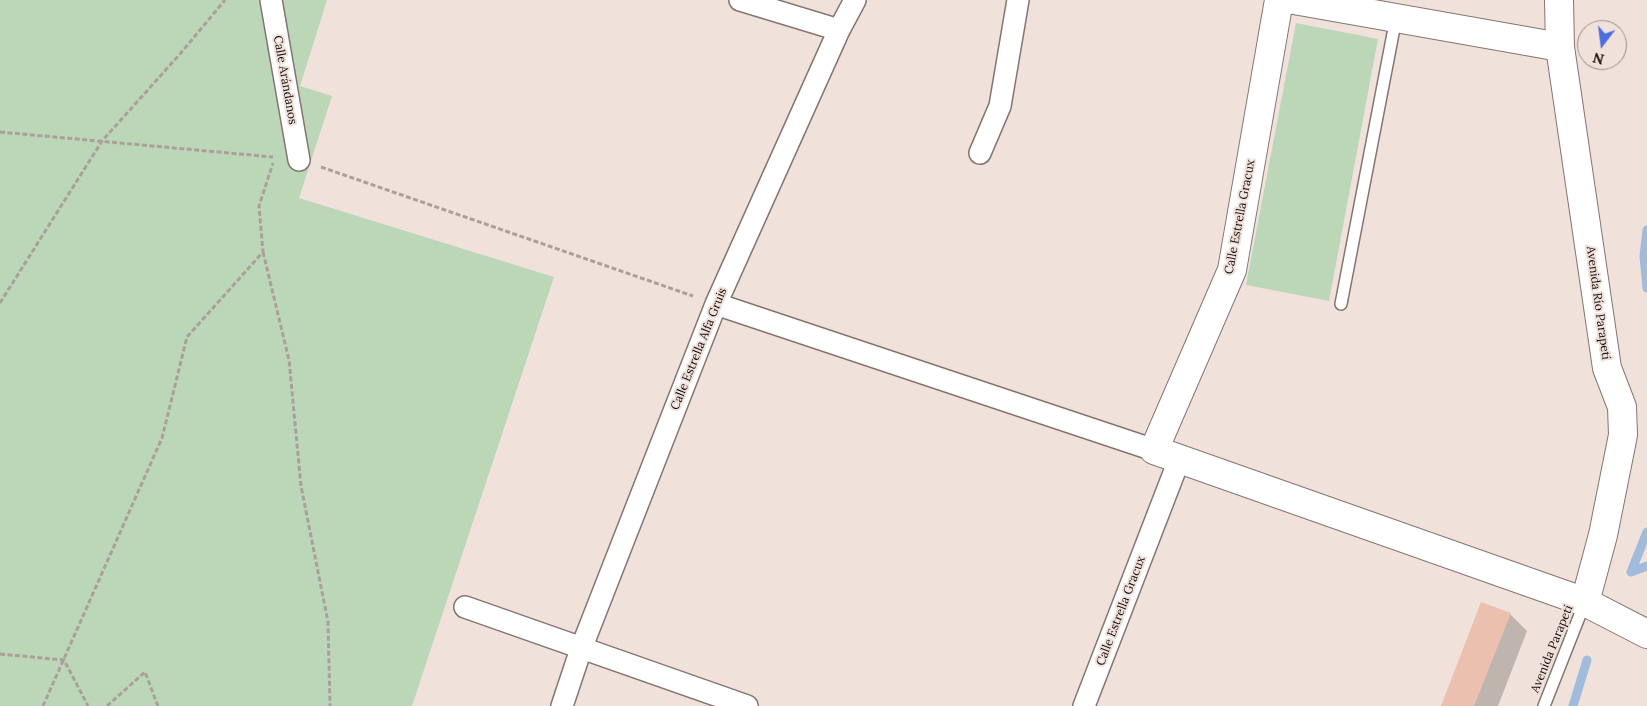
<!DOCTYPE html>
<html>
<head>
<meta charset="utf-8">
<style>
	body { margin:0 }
	#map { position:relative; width:1647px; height:706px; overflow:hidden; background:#f0e1db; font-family:Lora,serif }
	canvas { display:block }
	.north { position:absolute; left:1577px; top:20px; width:50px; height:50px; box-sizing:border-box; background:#f0e1db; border:1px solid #988d88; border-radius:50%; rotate:195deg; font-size:14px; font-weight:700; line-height:20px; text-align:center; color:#130e0c }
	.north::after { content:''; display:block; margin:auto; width:18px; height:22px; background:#4a6ee2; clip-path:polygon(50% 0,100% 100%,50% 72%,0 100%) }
</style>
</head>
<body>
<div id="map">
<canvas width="1647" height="706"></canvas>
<div class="north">N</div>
</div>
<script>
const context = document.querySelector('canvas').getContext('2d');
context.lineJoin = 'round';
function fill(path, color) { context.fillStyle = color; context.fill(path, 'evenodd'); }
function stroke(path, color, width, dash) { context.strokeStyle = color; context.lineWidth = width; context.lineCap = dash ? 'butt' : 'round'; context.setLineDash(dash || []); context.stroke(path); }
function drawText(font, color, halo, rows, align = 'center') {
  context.font = font + ' Lora,serif'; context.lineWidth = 4; context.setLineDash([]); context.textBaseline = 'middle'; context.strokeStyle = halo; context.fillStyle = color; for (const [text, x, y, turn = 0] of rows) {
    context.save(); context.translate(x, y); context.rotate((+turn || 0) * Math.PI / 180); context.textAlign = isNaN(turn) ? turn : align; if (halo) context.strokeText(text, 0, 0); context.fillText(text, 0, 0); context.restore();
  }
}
fill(new Path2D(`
	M0,0H327L300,86L332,96L299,198L554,277L412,706H0Z
	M1296,23L1378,39L1329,301L1246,285Z`), '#bcd6b8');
fill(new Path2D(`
	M1510,614L1527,631L1498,706H1442Z`), '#0003');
stroke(new Path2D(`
	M1647,230L1644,256L1647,288
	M1631,572L1647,532
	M1631,572L1647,566
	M1573,706L1587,660`), '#a1bbdc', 9);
fill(new Path2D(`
	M1481,602L1511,613L1474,706H1441Z`), '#ebc0ae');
const lane = new Path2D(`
	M1341,304L1396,18
	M1544,706L1585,602`);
const street = new Path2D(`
	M271,0L299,160
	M740,0L839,30
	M980,153L1000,106L1018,0
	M716,304L1154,450
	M465,607L747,706
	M562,706L581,649L716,304L839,30L855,0
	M1084,706L1179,460`);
const secondary = new Path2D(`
	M1279,0L1232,270L1154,450L1585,602L1647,634
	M1294,0L1560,47
	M1559,0L1560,47L1607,368L1622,407L1623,435L1603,535L1585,602`);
stroke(lane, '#837670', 14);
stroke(street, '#837670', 24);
stroke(secondary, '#837670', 30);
stroke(new Path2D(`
	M0,132L273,157
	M321,167L693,296
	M263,252L289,360L301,486L328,622L330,706
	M0,303L102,141L180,54L225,0
	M0,654L64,660L88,706
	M43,706L162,438L187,337L263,252L259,206L273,163
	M107,706L145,672L158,706`), '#ab9f9b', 3, [5, 2.5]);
stroke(lane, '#fff', 11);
stroke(street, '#fff', 21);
stroke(secondary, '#fff', 28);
drawText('12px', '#130e0c', '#f0e1db', [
	["Calle Arándanos",285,80,80],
	["Calle Estrella Gracux",1240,217,-79],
	["Avenida Río Parapetí",1598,303,82],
	["Calle Estrella Alfa Gruis",699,349,-68],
	["Calle Estrella Gracux",1121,611,-69],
	["Avenida Parapetí",1552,649,-68]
]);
</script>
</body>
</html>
